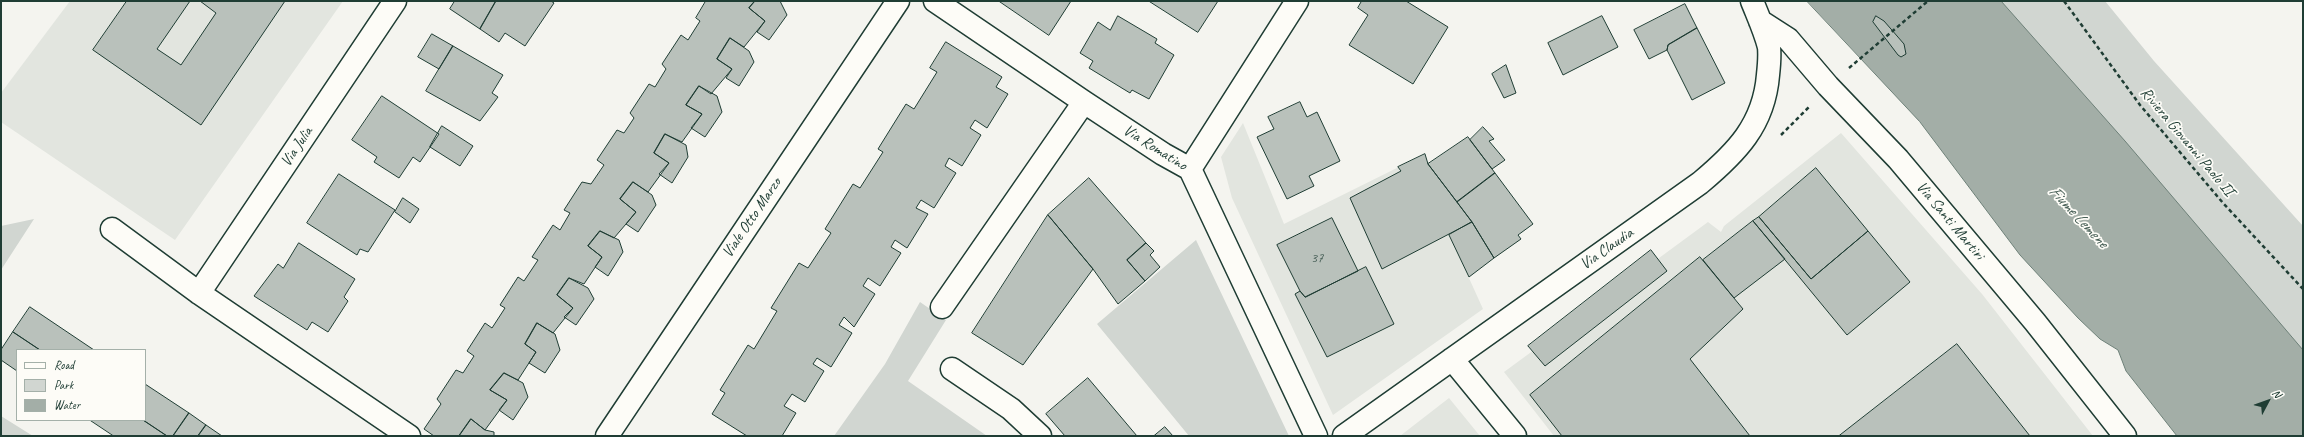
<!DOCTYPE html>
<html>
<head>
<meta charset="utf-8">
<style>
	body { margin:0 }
	#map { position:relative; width:2304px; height:437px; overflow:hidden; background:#f4f4ef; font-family:Caveat,sans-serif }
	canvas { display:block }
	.frame { position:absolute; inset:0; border:2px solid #1f3d34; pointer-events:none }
	.legend { position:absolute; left:16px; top:349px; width:130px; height:72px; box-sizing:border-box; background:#fdfcf7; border:1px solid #a4b0a9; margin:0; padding:5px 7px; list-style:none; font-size:12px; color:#1f3d34 }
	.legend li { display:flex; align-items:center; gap:8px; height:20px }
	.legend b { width:20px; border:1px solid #a4b0a9 }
	.north { position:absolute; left:2248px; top:381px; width:40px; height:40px; -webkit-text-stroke:3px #fdfcf7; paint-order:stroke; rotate:49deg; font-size:11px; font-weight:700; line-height:16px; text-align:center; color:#1f3d34 }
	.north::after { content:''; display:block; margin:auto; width:14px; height:18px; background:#1f3d34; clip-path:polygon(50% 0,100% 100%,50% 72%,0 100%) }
</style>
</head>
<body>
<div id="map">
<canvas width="2304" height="437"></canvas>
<div class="frame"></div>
<ul class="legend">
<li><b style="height:5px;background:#fdfcf7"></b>Road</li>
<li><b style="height:11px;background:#d1d6d1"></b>Park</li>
<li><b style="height:11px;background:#a3aea7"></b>Water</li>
</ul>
<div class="north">N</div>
</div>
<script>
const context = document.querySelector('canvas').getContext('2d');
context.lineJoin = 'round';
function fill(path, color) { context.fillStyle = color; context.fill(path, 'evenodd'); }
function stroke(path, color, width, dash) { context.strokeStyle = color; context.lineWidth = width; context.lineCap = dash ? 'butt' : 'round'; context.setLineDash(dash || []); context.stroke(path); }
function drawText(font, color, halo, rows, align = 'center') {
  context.font = font + ' Caveat,sans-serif'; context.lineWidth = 3.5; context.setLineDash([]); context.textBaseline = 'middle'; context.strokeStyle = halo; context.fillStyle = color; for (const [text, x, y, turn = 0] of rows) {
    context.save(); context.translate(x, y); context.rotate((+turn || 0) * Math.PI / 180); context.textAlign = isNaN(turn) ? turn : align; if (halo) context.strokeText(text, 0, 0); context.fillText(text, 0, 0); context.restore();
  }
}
fill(new Path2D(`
	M70,1H343L175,240L1,122V93Z
	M1243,123L1284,224L1415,159L1483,309L1333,415L1232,198L1221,157Z
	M1841,133L1982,294L2093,436H1554L1504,372L1708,222L1721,232L1724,226Z
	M1449,398L1480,436H1400Z`), '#e2e5df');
fill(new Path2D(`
	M1915,1H2105L2154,61L2303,226V436Z
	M34,219L1,270V226Z
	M1196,240L1289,436H1189L1097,324Z
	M920,302L946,320L908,381L987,436H834L885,364Z
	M1,416L33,436H1Z`), '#d1d6d1');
const water = new Path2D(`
	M1807,1H2001L2125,141L2303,350V436H2177L2126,371L2118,350L2100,339L2078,318L2020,255L1920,122Z`);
fill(water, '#a3aea7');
stroke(water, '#6e8179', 1);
const building = new Path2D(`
	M127,1H190L157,49L181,65L216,13L200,1H285L201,125L93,50Z
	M455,1H496L480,29L450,9Z
	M496,1H551L554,3L525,46L505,33L499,42L480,29Z
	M706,1H755L749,8L765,21L744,47L730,38L717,59L732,69L711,94L699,86L686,105L702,114L682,142L665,134L654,153L669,163L648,192L633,182L620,199L636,212L626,224L614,238L600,231L588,246L602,257L584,284L569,278L557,295L573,308L553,333L537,323L525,344L536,352L518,380L504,373L490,390L507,400L485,430L471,419L459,436H434L424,429L441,404L437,399L456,370L463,373L474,356L467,351L485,323L492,328L505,308L500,305L518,277L524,281L538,260L532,257L553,225L560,230L570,213L564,210L582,182L591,184L604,165L597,160L617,130L624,133L634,118L630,113L649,84L655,87L666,69L662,64L681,35L688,40L700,21L696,18Z
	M755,1H780L787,15L769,40L757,32L765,21L749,8Z
	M999,1H1071L1049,35Z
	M1149,1H1218L1198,32Z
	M1362,1H1406L1448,27L1413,84L1349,45L1368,15L1358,8Z
	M1685,4L1697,28L1668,45L1667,50L1649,59L1634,30Z
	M1118,16L1157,39L1155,43L1174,55L1149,99L1132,90L1130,93L1089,68L1093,61L1080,53L1098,22L1110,30Z
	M1602,16L1618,47L1563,75L1548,43Z
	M1876,16L1884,21L1904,44L1906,54L1901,57L1898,55L1873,22Z
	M1697,28L1725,83L1692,100L1667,50L1668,45Z
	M432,34L453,46L439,69L418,57Z
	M730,38L749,51L754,62L739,86L726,78L732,69L717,59Z
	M946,42L1002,77L996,87L1008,94L987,128L975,120L970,128L981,135L962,166L949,158L945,166L956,173L934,208L921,200L916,208L928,214L907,248L895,240L891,247L901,253L880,286L868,278L863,286L875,294L854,327L844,317L839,325L852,333L831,367L817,358L813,364L824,371L805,402L792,394L784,406L796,413L782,436H747L712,414L725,393L720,390L748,345L754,349L777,311L771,308L799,263L808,268L831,233L825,229L853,184L860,188L883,152L878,149L906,104L914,109L937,72L930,68Z
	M453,46L503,75L492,93L498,97L480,121L426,91Z
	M1506,65L1516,93L1504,98L1492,74Z
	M699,86L717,96L722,112L705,137L691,128L702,114L686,105Z
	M382,96L439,134L420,162L413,157L399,178L374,162L377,157L352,140Z
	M1300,102L1307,117L1317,112L1340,161L1309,176L1314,186L1287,199L1257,137L1274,129L1268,117Z
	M442,126L473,146L460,166L430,147Z
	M1483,127L1494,139L1489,141L1505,160L1492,169L1470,140Z
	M665,134L686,145L688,157L672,183L659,174L669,163L654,153Z
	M1468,137L1495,173L1457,202L1428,164Z
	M1425,154L1428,164L1472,222L1382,269L1350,198L1401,171L1398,167Z
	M1816,168L1868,231L1811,279L1759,217Z
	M1495,173L1533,224L1518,235L1521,239L1494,258L1472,222L1457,202Z
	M339,174L395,210L368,252L360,249L357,255L307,223Z
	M1089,178L1146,243L1127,260L1145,281L1118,304L1093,269L1048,215Z
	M633,182L652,195L656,205L638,232L626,224L636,212L620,199Z
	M403,198L419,209L410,223L395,212Z
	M1048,215L1093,269L1023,365L972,333Z
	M1759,217L1811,279L1868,231L1910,282L1847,335L1753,221Z
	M1332,218L1358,271L1305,297L1300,291L1277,245Z
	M1753,221L1785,259L1734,298L1703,260Z
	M1472,222L1494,258L1469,277L1449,235Z
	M600,231L619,240L623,252L608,276L595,267L602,257L588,246Z
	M299,243L355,279L344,297L348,301L328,332L312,322L307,330L254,296L278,264L283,268Z
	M1146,243L1154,251L1150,255L1160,267L1145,281L1127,260Z
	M1651,250L1667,271L1545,366L1528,346Z
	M1700,257L1743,309L1690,359L1750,436H1562L1530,395Z
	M1366,267L1394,324L1327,357L1295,294L1300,291L1305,297Z
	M569,278L588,288L594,299L576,325L564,317L573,308L557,295Z
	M30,307L94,350H40L13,332Z
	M537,323L555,334L560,350L545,373L529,363L536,352L525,344Z
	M13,332L40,350H17V371L1,360V350Z
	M1957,344L2030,436H1839Z
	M504,373L523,383L528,397L513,420L499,410L507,400L490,390Z
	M1088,378L1137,436H1065L1046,414Z
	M145,384L189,413L173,436H167L143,420Z
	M189,413L206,425L198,436H173Z
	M471,419L485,430L494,432V436H459Z
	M90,420H143L167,436H114Z
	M206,425L222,436H198Z
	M1165,427L1173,436H1154Z`);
fill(building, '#b9c1bb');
stroke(building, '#1f3d34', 1);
const minor = new Path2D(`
	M935,1L1084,102L1163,154L1190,169L1316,436
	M1760,21L1788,39L1828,86L1898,159L2035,322L2125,436
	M1190,169L1297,1
	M112,229L199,293L409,436
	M199,293L395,1
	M942,307L1084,102
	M1452,359L1515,436
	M952,369L1011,409L1040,436
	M607,436L898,1
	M1344,436L1700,183C1736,153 1764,125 1768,75C1769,66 1770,57 1769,47C1765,31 1758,16 1752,1`);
stroke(minor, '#1f3d34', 25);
stroke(new Path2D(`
	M2064,1L2140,105L2223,203L2303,289
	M1849,68L1928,1
	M1781,135L1810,106`), '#1f3d34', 2.5, [4, 3]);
stroke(minor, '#fdfcf7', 22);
drawText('14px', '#465e56', null, [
	["37",1317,258]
]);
drawText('16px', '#1f3d34', '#fdfcf7', [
	["Riviera Giovanni Paolo II",2187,142,50],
	["Via Julia",297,147,-56],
	["Via Romatino",1155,148,32],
	["Viale Otto Marzo",752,218,-56],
	["Via Santi Martiri",1950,221,50],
	["Via Claudia",1607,249,-35]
]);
drawText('italic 17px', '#475f56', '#fdfcf7', [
	["Fiume Lemene",2078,217,47]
]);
</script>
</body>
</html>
